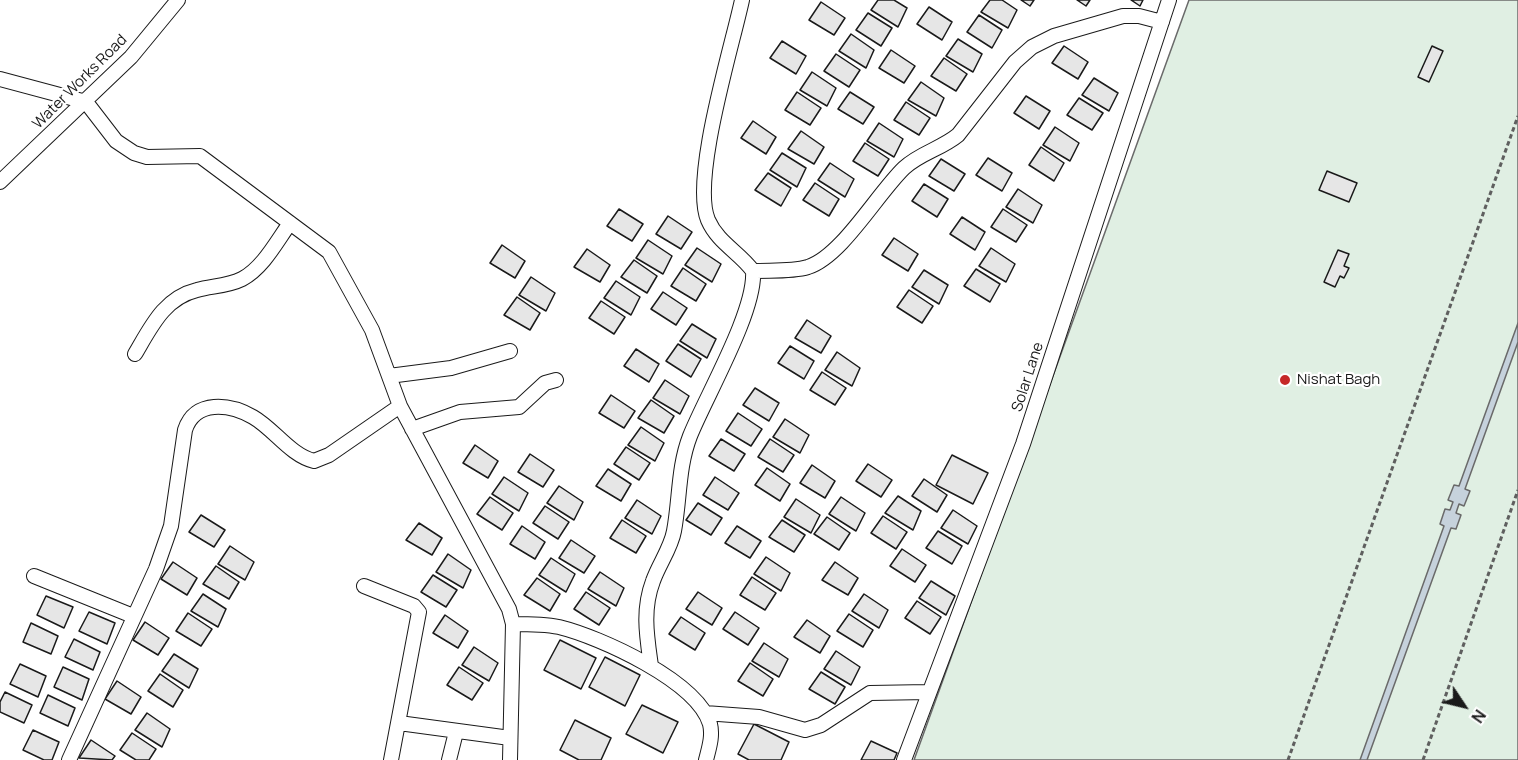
<!DOCTYPE html>
<html>
<head>
<meta charset="utf-8">
<style>
	body { margin:0 }
	#map { position:relative; width:1518px; height:760px; overflow:hidden; background:#fff; font-family:Manrope,sans-serif }
	canvas { display:block }
	.north { position:absolute; left:1434px; top:676px; width:60px; height:60px; -webkit-text-stroke:4px #fff; paint-order:stroke; rotate:125deg; font-size:16px; font-weight:700; line-height:24px; text-align:center; color:#1a1a1a }
	.north::after { content:''; display:block; margin:auto; width:21px; height:27px; background:#1a1a1a; clip-path:polygon(50% 0,100% 100%,50% 72%,0 100%) }
</style>
</head>
<body>
<div id="map">
<canvas width="1518" height="760"></canvas>
<div class="north">N</div>
</div>
<script>
const context = document.querySelector('canvas').getContext('2d');
context.lineJoin = 'round';
function fill(path, color) { context.fillStyle = color; context.fill(path, 'evenodd'); }
function stroke(path, color, width, dash) { context.strokeStyle = color; context.lineWidth = width; context.lineCap = dash ? 'butt' : 'round'; context.setLineDash(dash || []); context.stroke(path); }
function drawText(font, color, halo, rows, align = 'center') {
  context.font = font + ' Manrope,sans-serif'; context.lineWidth = 4.5; context.setLineDash([]); context.textBaseline = 'middle'; context.strokeStyle = halo; context.fillStyle = color; for (const [text, x, y, turn = 0] of rows) {
    context.save(); context.translate(x, y); context.rotate((+turn || 0) * Math.PI / 180); context.textAlign = isNaN(turn) ? turn : align; if (halo) context.strokeText(text, 0, 0); context.fillText(text, 0, 0); context.restore();
  }
}
const green = new Path2D(`
	M1189,0H1518V760H914Z`);
fill(green, '#e0efe3');
stroke(green, '#6a6a6a', 1.5);
const water = new Path2D(`
	M1518,323V342L1465,489L1470,491L1464,506L1459,504L1456,513L1461,515L1456,529L1451,528L1367,760H1360L1444,526L1440,524L1445,509L1450,510L1453,502L1448,500L1454,485L1459,486Z`);
fill(water, '#c6d2dc');
stroke(water, '#6a6a6a', 1.5);
const building = new Path2D(`
	M878,0H894L907,8L898,27L871,10Z
	M990,0H1002L1017,10L1008,28L981,12Z
	M1021,0H1034L1030,6Z
	M1077,0H1090L1086,6Z
	M1131,0H1143L1140,6Z
	M821,2L845,18L834,35L809,20Z
	M929,7L952,22L942,40L917,24Z
	M868,13L892,28L881,46L856,30Z
	M979,15L1002,30L992,48L967,32Z
	M851,34L874,50L866,68L839,51Z
	M958,39L982,54L973,72L946,56Z
	M782,41L806,56L796,74L770,58Z
	M1064,46L1088,62L1078,79L1052,63Z
	M1432,46L1443,51L1429,82L1418,77Z
	M891,50L915,66L904,83L879,68Z
	M836,54L860,70L849,87L824,71Z
	M944,58L967,74L956,91L931,76Z
	M812,72L836,88L827,106L800,90Z
	M1094,78L1118,93L1109,111L1082,95Z
	M921,82L944,98L936,116L908,100Z
	M797,92L821,108L810,125L785,110Z
	M850,92L874,107L863,124L838,109Z
	M1026,96L1050,111L1039,129L1014,113Z
	M1079,98L1103,113L1092,130L1067,115Z
	M906,102L930,118L919,135L894,120Z
	M753,121L776,137L766,154L741,138Z
	M879,123L903,139L894,157L867,141Z
	M1055,127L1079,143L1070,161L1043,145Z
	M801,131L824,147L814,164L788,149Z
	M865,143L889,159L878,176L853,161Z
	M1041,147L1064,163L1054,181L1029,165Z
	M782,153L806,168L797,187L770,170Z
	M988,158L1012,173L1002,191L976,175Z
	M941,159L965,174L954,191L929,176Z
	M830,163L854,179L845,197L818,180Z
	M1327,171L1357,183L1349,202L1319,190Z
	M768,173L791,188L781,206L755,190Z
	M815,183L839,199L829,216L803,200Z
	M924,184L948,199L937,217L912,201Z
	M1018,189L1042,205L1033,223L1006,207Z
	M619,209L643,224L632,241L607,226Z
	M1003,209L1027,225L1016,242L991,227Z
	M668,216L692,232L681,249L656,234Z
	M962,217L985,232L975,250L950,234Z
	M894,238L918,254L908,271L882,255Z
	M648,240L672,256L663,274L636,258Z
	M502,245L525,261L515,278L490,263Z
	M697,248L721,264L712,282L685,265Z
	M991,248L1015,264L1006,282L979,266Z
	M587,249L610,265L600,282L574,267Z
	M1338,250L1349,254L1344,266L1349,268L1344,278L1340,276L1335,287L1324,282Z
	M634,260L657,276L647,293L621,277Z
	M683,268L706,284L696,301L671,286Z
	M976,269L1000,284L990,302L964,286Z
	M924,270L948,285L939,304L912,287Z
	M531,277L555,293L546,311L519,295Z
	M616,281L640,297L631,315L604,298Z
	M909,290L933,306L922,323L897,307Z
	M663,292L687,308L676,325L651,309Z
	M517,297L540,313L530,330L504,315Z
	M601,301L625,317L614,334L589,318Z
	M807,320L831,336L821,353L795,338Z
	M692,324L716,339L707,358L680,341Z
	M678,344L701,359L691,377L666,361Z
	M790,346L814,361L804,379L778,363Z
	M636,349L659,364L649,382L624,366Z
	M837,352L860,368L852,386L825,370Z
	M822,372L846,388L835,405L810,390Z
	M665,380L689,396L680,414L653,398Z
	M755,388L779,403L769,421L743,405Z
	M611,395L635,411L624,428L599,413Z
	M651,400L674,416L664,433L638,418Z
	M738,413L762,429L751,446L726,431Z
	M785,419L809,435L800,453L773,437Z
	M641,427L664,443L655,461L628,445Z
	M721,439L745,454L734,471L709,456Z
	M770,439L794,455L783,472L758,457Z
	M475,445L498,461L488,478L463,463Z
	M626,447L650,463L639,480L614,464Z
	M530,454L554,470L543,487L518,472Z
	M952,455L988,473L973,504L936,485Z
	M868,464L892,480L881,497L856,481Z
	M812,465L835,481L825,498L800,483Z
	M767,468L790,484L780,501L755,485Z
	M608,469L631,484L621,501L596,486Z
	M504,477L528,493L519,511L492,494Z
	M715,477L739,493L728,510L703,495Z
	M924,479L947,495L937,512L912,496Z
	M559,486L583,502L574,520L547,503Z
	M898,496L921,511L913,530L885,513Z
	M490,497L513,513L502,530L477,514Z
	M841,497L865,513L856,531L829,514Z
	M796,499L820,515L811,533L784,517Z
	M637,500L661,516L652,534L625,518Z
	M698,503L722,518L711,535L686,520Z
	M545,506L569,522L558,539L533,523Z
	M953,510L977,526L968,544L941,528Z
	M201,515L225,530L214,547L189,532Z
	M883,516L907,532L896,549L871,533Z
	M827,517L850,533L839,550L814,534Z
	M622,520L646,536L636,553L610,538Z
	M782,520L805,535L794,552L769,537Z
	M419,523L442,538L432,555L406,540Z
	M522,526L545,542L535,559L510,544Z
	M737,526L761,541L750,558L725,543Z
	M938,531L962,546L952,564L926,548Z
	M571,540L595,556L584,573L559,558Z
	M230,546L254,562L245,580L218,564Z
	M902,549L926,565L915,582L890,566Z
	M448,554L471,570L463,588L436,572Z
	M766,557L790,573L781,591L754,574Z
	M551,558L575,574L566,592L539,575Z
	M173,562L197,578L187,595L161,579Z
	M835,562L858,578L848,595L822,580Z
	M216,566L239,582L229,599L203,584Z
	M600,572L624,588L616,606L588,589Z
	M433,575L457,590L446,607L421,592Z
	M752,577L776,593L765,610L740,595Z
	M537,578L560,594L550,611L524,595Z
	M931,581L955,596L946,615L919,598Z
	M586,592L610,608L599,625L574,609Z
	M698,592L722,608L712,625L686,609Z
	M203,594L226,609L218,627L191,611Z
	M864,594L888,610L879,628L852,611Z
	M46,596L73,607L64,628L37,615Z
	M917,601L941,617L930,634L905,618Z
	M89,612L115,623L107,644L79,631Z
	M735,612L759,628L748,645L723,629Z
	M188,613L212,629L201,646L176,631Z
	M849,614L873,630L863,647L837,631Z
	M445,615L468,631L458,648L433,633Z
	M681,617L705,633L695,650L669,634Z
	M807,620L830,636L820,653L794,637Z
	M145,622L169,638L158,655L133,640Z
	M31,623L58,636L51,654L23,642Z
	M74,639L100,652L93,670L65,657Z
	M560,640L596,658L581,689L544,670Z
	M764,643L788,659L779,677L752,661Z
	M474,647L498,663L489,681L462,665Z
	M836,651L860,667L851,685L824,669Z
	M174,654L198,669L189,688L162,671Z
	M605,657L640,675L625,706L589,687Z
	M750,663L773,679L763,696L738,681Z
	M20,664L46,676L38,697L10,684Z
	M63,667L89,679L82,700L54,687Z
	M459,667L483,683L472,700L447,685Z
	M821,672L845,687L835,704L809,689Z
	M160,674L183,690L173,707L148,691Z
	M117,681L141,697L131,714L105,699Z
	M5,692L32,705L24,723L0,712V702Z
	M48,695L75,708L68,726L40,713Z
	M642,705L678,722L663,753L626,734Z
	M147,713L170,729L162,747L135,730Z
	M575,720L611,738L601,760H579L560,750Z
	M754,724L789,742L781,760H749L738,754Z
	M33,730L59,742L52,760H44L23,750Z
	M132,733L156,749L149,760H136L120,750Z
	M91,740L115,756L112,760L79,758Z
	M871,741L897,753L894,760H861Z`);
fill(building, '#e6e6e6');
stroke(building, '#1a1a1a', 1.5);
const street = new Path2D(`
	M0,79L86,102L116,141L134,153L147,157L200,156L329,252L372,330L400,406L509,609L513,624L510,760
	M0,182L131,57L178,0
	M753,271C771,270 791,272 808,267C842,256 877,194 904,168C920,153 941,149 958,135L1015,62L1032,47L1054,36L1123,16H1139L1162,22
	M135,354C151,327 164,298 197,290C212,286 228,286 242,279C263,268 277,241 290,223
	M389,376L451,368L510,351
	M412,429L460,412L519,407L545,383L556,380
	M34,576L133,616
	M364,586L414,606L419,612L391,760
	M513,624C528,624 544,624 559,627C600,637 697,681 710,724C713,736 709,748 706,760
	M651,666C647,637 642,610 653,581C659,564 671,548 674,531C680,499 678,467 690,436C706,396 756,311 753,271C739,252 718,243 708,220C691,179 732,47 742,0
	M705,713L759,717L805,730L821,725L870,693L928,692
	M399,723L510,738
	M69,760L156,569L171,526L185,430C195,399 230,404 253,417C274,429 290,455 314,461L329,455L400,406
	M449,760L456,732
	M904,760L1023,444L1169,0`);
stroke(street, '#1a1a1a', 16);
stroke(new Path2D(`
	M1288,760L1518,116
	M1423,760L1518,490`), '#5f5f5f', 3, [4.5, 3]);
stroke(street, '#fff', 14);
for (const [x, y, r, color] of [
	[1285,380,6,"#c62828"]
]) { const dot = new Path2D(); dot.arc(x, y, r, 0, 2 * Math.PI); context.fillStyle = color; context.fill(dot); stroke(dot, '#fff', 2); }
drawText('15px', '#1a1a1a', '#fff', [
	["Water Works Road",80,82,-45],
	["Solar Lane",1028,377,-72]
]);
drawText('15px', '#1a1a1a', '#fff', [
	["Nishat Bagh",1297,380]
], 'left');
</script>
</body>
</html>
